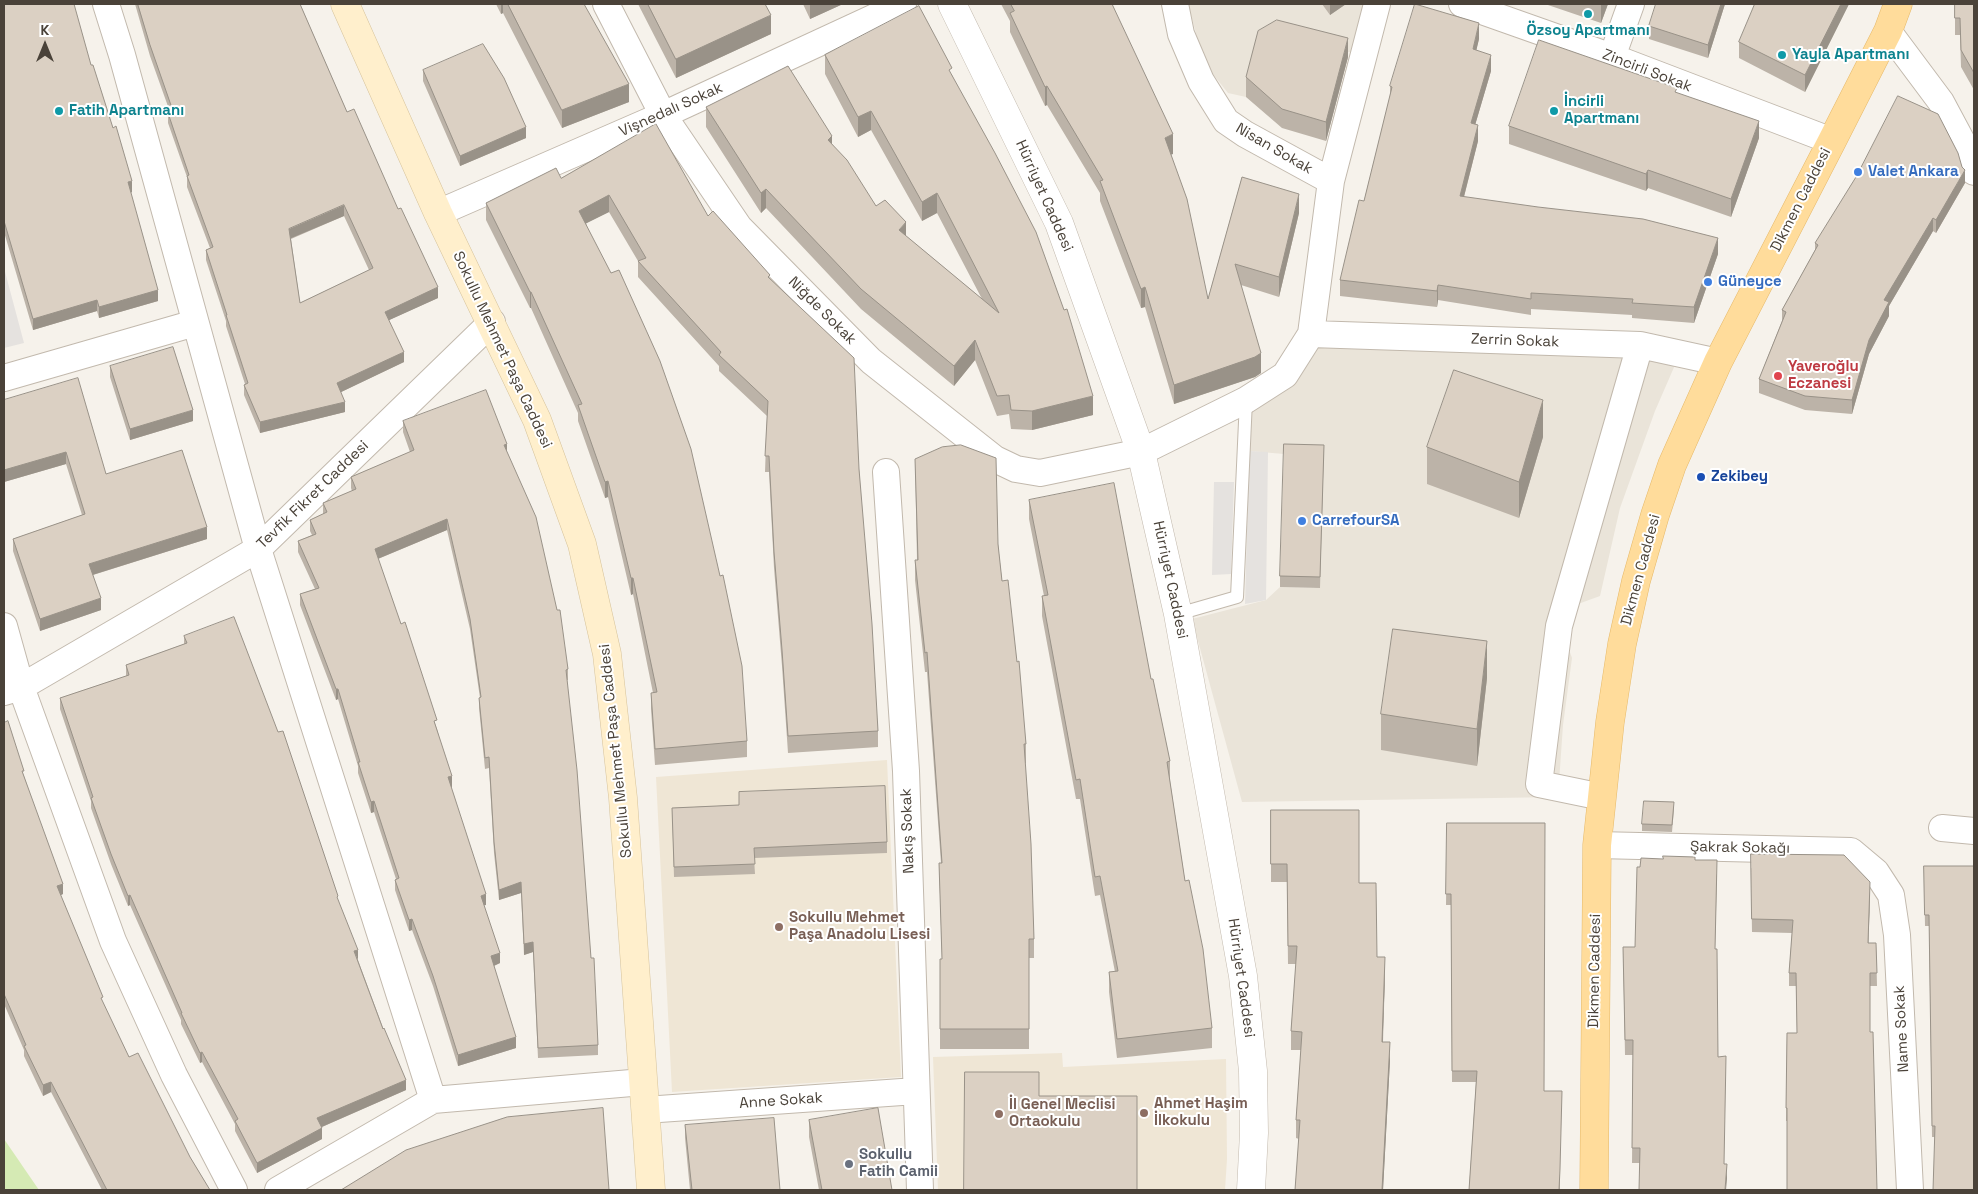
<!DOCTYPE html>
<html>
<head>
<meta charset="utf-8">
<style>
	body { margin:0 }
	#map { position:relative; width:1978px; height:1194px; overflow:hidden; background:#f6f2eb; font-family:"Space Grotesk",sans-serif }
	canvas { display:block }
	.frame { position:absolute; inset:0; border:5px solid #4a4239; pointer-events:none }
	.north { position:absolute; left:20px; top:20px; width:50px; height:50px; -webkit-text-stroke:4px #fff; paint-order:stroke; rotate:0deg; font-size:14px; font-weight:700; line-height:20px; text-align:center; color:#4a4239 }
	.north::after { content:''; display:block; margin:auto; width:18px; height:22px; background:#4a4239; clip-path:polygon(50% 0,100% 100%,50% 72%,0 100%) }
</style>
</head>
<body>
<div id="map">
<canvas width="1978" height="1194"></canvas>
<div class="frame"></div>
<div class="north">K</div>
</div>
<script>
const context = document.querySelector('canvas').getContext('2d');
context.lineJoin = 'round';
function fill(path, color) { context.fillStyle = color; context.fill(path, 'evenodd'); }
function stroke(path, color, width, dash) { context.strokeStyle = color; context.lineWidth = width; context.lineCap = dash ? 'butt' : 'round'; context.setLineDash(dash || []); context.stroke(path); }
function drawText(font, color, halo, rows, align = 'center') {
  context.font = font + ' "Space Grotesk",sans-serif'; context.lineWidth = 4; context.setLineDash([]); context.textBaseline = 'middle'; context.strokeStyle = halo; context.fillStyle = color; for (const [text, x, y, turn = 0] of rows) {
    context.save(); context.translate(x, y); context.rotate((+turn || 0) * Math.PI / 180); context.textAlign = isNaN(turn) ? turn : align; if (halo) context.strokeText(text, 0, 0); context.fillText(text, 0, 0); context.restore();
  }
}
fill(new Path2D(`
	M1188,4H1377L1364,55L1278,39L1246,97L1228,93L1204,63Z
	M1311,334L1640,345L1675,365L1655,411L1620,508L1600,596L1578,604L1567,644L1572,658L1563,725L1558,797L1242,802L1192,619L1266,600L1280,587L1320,588L1284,454L1249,451L1246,400Z`), '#eae4d9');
fill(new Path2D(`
	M887,760L901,1077L672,1092L656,777Z
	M1062,1053L1063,1067L1226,1059L1227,1159L1225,1190H938L933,1057Z`), '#efe6d5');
fill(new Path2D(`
	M4,1139L39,1190H4Z`), '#d5eab4');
fill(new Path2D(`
	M4,268L24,343L4,348Z
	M1249,451L1268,452L1266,600L1245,604Z
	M1214,482H1234L1231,574L1212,575Z`), '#e5e2df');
const service = new Path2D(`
	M1178,614L1237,597L1246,400`);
const minor = new Path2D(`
	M106,4L122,55L258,549L433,1100
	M606,4L663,115L739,227L871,361L995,459L1016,469L1040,473L1141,452L1246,400L1285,375L1311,334L1331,181L1377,4
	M1175,4L1181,34L1201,81L1226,121L1245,134L1331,181
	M1462,4L1612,57L1832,141
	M1888,31L1941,102L1973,162L1974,172
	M1612,57L1631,4
	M438,213L663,115L903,4
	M1311,334L1640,345L1718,362
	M4,378L195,323
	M886,472L906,771L920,1190
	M4,626L21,687L113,941L174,1075L234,1190
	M4,692L21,687L258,549L492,322
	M1602,797L1539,784L1559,626L1640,345
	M1942,828L1974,831
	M1597,845L1851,851L1876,872L1891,895L1897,935L1910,1190
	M645,1110L916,1091
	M278,1190L433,1100L643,1082`);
const tertiary = new Path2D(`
	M952,4L1059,223L1141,452L1178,614L1243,976L1253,1071L1254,1133L1251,1190`);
const secondary = new Path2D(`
	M345,4L438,213L537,420L582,544L607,654L623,798L651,1190`);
const primary = new Path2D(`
	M1594,1190L1597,845L1610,722L1622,644L1636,581L1655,515L1672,465L1718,362L1832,141L1888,31L1898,4`);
stroke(service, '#c2b9ad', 14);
stroke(minor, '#c2b9ad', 28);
stroke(tertiary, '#c2b9ad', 29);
stroke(secondary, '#d6c39b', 29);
stroke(primary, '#e6b969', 29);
stroke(service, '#fff', 12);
stroke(minor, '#fff', 26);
stroke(tertiary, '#fff', 28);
stroke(secondary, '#ffefcc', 28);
stroke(primary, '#ffdc9b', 28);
fill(new Path2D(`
	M4,4L91,65L132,192L130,193L158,301L99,318L97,311L33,330L4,232Z
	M135,4H300L347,112L398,209L438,298L389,320L404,362L341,392L345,412L260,433L244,395V385L245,384L226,326V321L206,260V250L210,248L187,187V177L168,123V113L170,112L150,56ZM344,216L369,270L300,303L291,239Z
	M496,4H584L629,102L562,128L503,13L501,14Z
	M638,4H765L771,34L676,78Z
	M803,4H843L810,19Z
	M1001,4H1112L1173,154H1171L1208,299L1242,177L1299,213L1279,297L1241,285L1261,373L1255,377L1174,404L1145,307L1141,308L1100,201V193L1047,105L1045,106L1010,32V21Z
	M1322,4H1346L1330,15Z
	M1545,4H1608L1601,23Z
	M1725,4L1708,58L1649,39V26Z
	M1755,4H1849L1805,92L1739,58V42Z
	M1955,4H1974V90L1961,67L1960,35H1955Z
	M1479,39L1476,50L1491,71L1475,125L1478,141L1464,197L1718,254L1694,323L1632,318V315L1531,309V315L1438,300L1437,307L1340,296V280L1364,201L1390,96V86Z
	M825,55L952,75L1093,415L1032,430L1011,429L1009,414L997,416L975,360L954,386L861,309L766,208L761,213L706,127V107L832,144L876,206L906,236L982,299L937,213L922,221L871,130L858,137L825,74Z
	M1348,57L1326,141L1282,128L1246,97V77Z
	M423,70L526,138L460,166L423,81Z
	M1677,93L1759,138L1731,217L1648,188L1646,191L1509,144V126Z
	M561,178L708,216L770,279L859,469L878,731V747L788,753L782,666L774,568L769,472H765L767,416L719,371V366L638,277V261L609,212L586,223L747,741V757L655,765L651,709V693H653L633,594L631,595L608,497L605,498L578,421V413L531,308H530L486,220V203Z
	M1965,183L1936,233L1933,231L1889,306V316L1869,354L1852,414L1805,410L1759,393V379L1782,321V310L1815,250V243Z
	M110,366L193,421L130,440L110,377Z
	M4,400L106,474L207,539L93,575L101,610L40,631L13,551V539L82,515L66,464L4,482Z
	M403,421L507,452L568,669V680H567L598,1045V1055L538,1058L533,952L524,955L521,893L499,900L494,853L489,768L485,769L479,708V698H480L470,629L447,530L378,559L437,729L452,787H451L486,905H484L500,963L494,966L516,1048L458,1066L433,986L412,930L409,931L395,890V880L396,879L374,812L371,813L358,773V766L338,699L336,700L300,605V594L315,589L298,552V541L312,535L310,531V520L323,514V503L352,491L351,488V477L410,452L403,432Z
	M1543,437L1519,518L1427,484V447Z
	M1324,445L1320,588L1280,587V576Z
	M915,459L998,544L1002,581L1026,744V763H1025L1034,939V958H1029V1049H940V959H942L939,863H941L927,672H925L915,580V560H917Z
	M1029,500L1151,679L1170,761V781L1185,881L1212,1028V1048L1117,1058L1109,992V972H1115L1100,895L1095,896L1080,799H1076L1042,616V596H1044L1029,519Z
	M184,636L338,901L358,960L406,1090L322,1127V1139L257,1173L235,1131V1124L202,1062L200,1063L181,1024V1020L130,905L128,906L111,864L91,808V801L60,709V698L126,676V665L184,644Z
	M1487,678L1477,766L1381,750V714Z
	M4,723L24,776L63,894L60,895L103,1004L129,1057L210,1190H102L51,1092L43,1096L24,1056V1050L4,1004Z
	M739,792L887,842V853L754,858L755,874L674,877L672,808L739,805Z
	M1674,809L1672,832L1642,831V824Z
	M1271,810L1359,883L1377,957L1385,975L1383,1042L1390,1060L1383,1190H1295L1299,1139L1296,1138V1120L1301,1050H1291V1031L1296,964H1288L1287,882H1271Z
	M1447,823L1544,1091L1560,1180V1190H1469L1476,1082H1452L1451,905H1446Z
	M1663,859L1695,860L1717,875L1715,949L1718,1057L1724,1164L1727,1179L1639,1163H1632L1633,1055H1625L1623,947H1635L1640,867Z
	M1924,866H1974L1935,1137H1932L1929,926H1925Z
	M1751,868L1870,895L1868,943H1876L1877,986H1870L1787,1121H1786L1787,1033H1797L1796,986H1789V973L1792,933L1752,932Z
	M809,1120L892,1190H819L809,1137Z
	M685,1125L780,1190H690L685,1138Z`), '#bcb3a8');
fill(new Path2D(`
	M501,4H503V13L501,14Z
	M810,4H843L810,19Z
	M1330,4H1346L1330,15Z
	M1601,4H1608L1601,23Z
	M1721,4H1725L1708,58V45Z
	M1841,4H1849L1805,92V75Z
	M771,15V34L676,78V59Z
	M1479,23V39L1473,65V49Z
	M1348,38V57L1326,141V122Z
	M1491,55V71L1471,139V123Z
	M629,84V102L562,128V110Z
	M1047,86V105L1045,106V87Z
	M871,111V130L858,137V117Z
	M1759,121V138L1731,217V199Z
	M1478,125V141L1460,212V196Z
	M526,127V138L460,166V156Z
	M1173,134V154L1165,157V138Z
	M832,136V156L828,140Z
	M1648,170V188L1646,191V174Z
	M1965,170V183L1936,233V220Z
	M132,181V192L128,194V182Z
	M766,189V208L761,213V193Z
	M937,193V213L922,221V202Z
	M1299,194V213L1279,297V277Z
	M609,195V212L579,227V211Z
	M344,205V216L289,239V229Z
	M1933,218V231L1889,306V316L1869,354L1852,414V400L1869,340L1884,300Z
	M906,222V242L899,230Z
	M1718,238V254L1694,323V307Z
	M1438,285V300L1437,307V291Z
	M438,287V298L385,322V312Z
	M1145,287V307L1141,308V289Z
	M158,290V301L99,318V307Z
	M530,292H531V308H530Z
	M97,300V311L33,330V319Z
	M975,340V360L954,386V366Z
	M404,352V362L337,394V383Z
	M1261,353V373L1255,377L1174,404V385Z
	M1093,396V415L1032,430V411Z
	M1543,400V437L1519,518V482Z
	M345,402V412L260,433V422Z
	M193,410V421L130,440V429Z
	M507,444V454L504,445Z
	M66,452V464L4,482V470Z
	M608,481V497L605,498V482Z
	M447,519V530L375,560V549Z
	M207,527V539L89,576V564Z
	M631,578H633V594L631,595Z
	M101,598V610L40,631V619Z
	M1487,641V678L1477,766V729Z
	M336,689H338V699L336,700Z
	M452,776V787L448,788V777Z
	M374,801V812L371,813V802Z
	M521,882V893L499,900V890Z
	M1870,882V895L1868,956V943Z
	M63,884V894L57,897V886Z
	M486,894V905L481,906V896Z
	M130,895V905L128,906V896Z
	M412,919V930L409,931V920Z
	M533,942V952L524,955V944Z
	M358,950V960L354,951Z
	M500,953V963L491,967V956Z
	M1385,957V975L1382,1060V1042Z
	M516,1037V1048L458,1066V1055Z
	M1390,1042V1060L1383,1190H1382Z
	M202,1052V1062L200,1063V1053Z
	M406,1080V1090L317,1129V1118Z
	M51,1082V1092L43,1096V1085Z
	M322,1128V1139L257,1173V1163Z
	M1727,1164V1179L1726,1190H1725Z`), '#999288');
const building = new Path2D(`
	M4,4H74L91,65H93L113,128L116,126L132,181L128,182L158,290L99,307L97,300L33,319L4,221Z
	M138,4H300L347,112L354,109L398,209L401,208L438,287L385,312L404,352L337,383L345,402L260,422L244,385L248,383L226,315H227L206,250L213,247L187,176L189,175L168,113L173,111L150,45ZM344,205L373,268L300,303L289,229Z
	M508,4H584L629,84L562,110Z
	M648,4H765L771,15L676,59Z
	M1011,4H1112L1173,134L1165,138L1187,199L1208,299L1242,177L1299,194L1279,277L1235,264L1261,353L1255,357L1174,385L1145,287L1141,289L1100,181L1103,180L1047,86L1045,87L1010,13L1014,11Z
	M1415,4L1479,23L1473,49L1491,55L1471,123L1478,125L1460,196L1538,207L1643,219L1718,238L1694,307L1632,303L1633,299L1531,293V299L1438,285L1437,291L1340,280L1359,200L1364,201L1392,87L1390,86Z
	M1656,4H1721L1708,45L1649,26Z
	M1755,4H1841L1805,75L1739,42Z
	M1955,4H1974V73L1961,50L1960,18H1955Z
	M919,6L952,68L949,70L995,153L1036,232L1064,310L1067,309L1093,396L1032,411L1011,410L1009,395L997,396L975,340L954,366L861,289L766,189L761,193L706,107L788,66L832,136L828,140L847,160L876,206L885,200L906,222L899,230L999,313L937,193L922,202L871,111L858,117L825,55Z
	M1277,20L1348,38L1326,122L1282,109L1246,77L1258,31Z
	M1539,40L1677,88L1675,92L1759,121L1731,199L1648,170L1646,174L1509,126Z
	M483,44L504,78L526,127L460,156L423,70Z
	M1898,96L1938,114L1958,153L1962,167L1965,170L1936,220L1933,218L1884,300L1889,302L1869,340L1852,400L1805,396L1759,379L1786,312L1782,310L1818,245L1815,243L1856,177Z
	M656,124L708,216L713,211L770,275L768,277L854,358L859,469L872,624L878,731L788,736L782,650L774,552L769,456H765L768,401L719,355L721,352L638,261L646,258L609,195L579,211L611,273L619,270L660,361L691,449L720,576L723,575L742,666L747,741L655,749L651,693L657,692L633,578H631L608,481L605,482L578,405L582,404L531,292H530L486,203L556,168L561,178Z
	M173,347L193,410L130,429L110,366Z
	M1454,370L1543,400L1519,482L1427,447Z
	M78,378L106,474L182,450L207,527L89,564L101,598L40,619L13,539L85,514L66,452L4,470V400Z
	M486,390L507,444L504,445L536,517L557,610H560L568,669L566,670L577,770L591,958H594L598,1045L538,1048L533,942L524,944L521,882L499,890L494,842L489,757L485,758L479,698L481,697L470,619L447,519L375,549L401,624L405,622L437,720L434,721L452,776L448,777L486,894L481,896L500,953L491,956L516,1037L458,1055L433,976L412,919L409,920L395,880L399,878L374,801L371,802L358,762H360L338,689H336L300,594L319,588L298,541L316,534L310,520L327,512L323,503L356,489L351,477L414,450L403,421Z
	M1284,444L1324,445L1320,577L1280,576Z
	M961,445L996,458L998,544L1002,581L1008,580L1017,662L1019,661L1026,744H1024L1031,844L1034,939H1029V1029H940V959H942L939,863H942L927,652L925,653L915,560H918L915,459L942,447Z
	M1114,483L1151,679H1153L1170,761L1167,762L1185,881L1189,880L1203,949L1212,1028L1117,1039L1109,972L1118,971L1100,876L1095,877L1080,779L1076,780L1042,596L1048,595L1029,500Z
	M234,617L278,732L283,731L338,896L337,897L358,950L354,951L383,1029L384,1028L406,1080L317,1118L322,1128L257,1163L235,1121L238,1119L202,1052L200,1053L181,1013H182L130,895L128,896L111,854L91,798L93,797L60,698L129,675L126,665L187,643L184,636Z
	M1393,629L1487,641L1477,729L1381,714Z
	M8,721L24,771H22L63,884L57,886L103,997L101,998L129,1057L138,1053L190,1157L210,1190H107L51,1082L43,1085L24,1046L26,1045L4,994V723Z
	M885,786L887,842L754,848L755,864L674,867L672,808L739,805V792Z
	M1644,801L1674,802L1672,825L1642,824Z
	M1271,810H1359V883H1376L1377,957H1385L1382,1042H1390L1382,1190H1295L1300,1120H1296L1302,1032L1291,1031L1297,946H1288L1287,864H1271Z
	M1447,823H1545L1544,1091H1562L1560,1169L1559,1190H1469L1477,1071H1452L1451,894H1446Z
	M1751,854L1844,855L1870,882L1868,943H1876L1877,973H1870V1032H1873L1877,1190H1787V1108H1786L1787,1033H1797L1796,973H1789L1793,920L1752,919Z
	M1663,856L1695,857V860H1717L1715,949H1717L1718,1057L1726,1056L1724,1164H1727L1725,1190H1639L1640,1148H1632L1633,1040H1625L1623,947H1635L1637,867H1640L1641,858L1663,859Z
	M1924,866H1974V1190H1933L1935,1126H1932L1929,915H1925Z
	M965,1072H1039V1096H1137V1190H964Z
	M603,1108L609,1190H341L406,1150L507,1117Z
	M878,1108L892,1190H822L809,1120Z
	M774,1118L780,1190H692L685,1125Z`);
fill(building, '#dbd0c3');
stroke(building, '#999288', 1);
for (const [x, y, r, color] of [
	[1588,14,5,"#0f9aa8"],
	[1782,55,5,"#0f9aa8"],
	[59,111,5,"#0f9aa8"],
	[1554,111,5,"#0f9aa8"],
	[1858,172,5,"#3f7fe0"],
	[1708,282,5,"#3f7fe0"],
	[1778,376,5,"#e0444e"],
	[1701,477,5,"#1a4fb4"],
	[1302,521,5,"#3f7fe0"],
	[779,927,5,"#8d6e63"],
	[1144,1113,5,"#8d6e63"],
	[999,1114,5,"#8d6e63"],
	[849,1164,5,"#6b7280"]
]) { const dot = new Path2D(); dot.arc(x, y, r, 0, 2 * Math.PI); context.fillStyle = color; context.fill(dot); stroke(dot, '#fff', 2); }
drawText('bold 15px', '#0d838f', '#fff', [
	["Özsoy Apartmanı",1588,31,"center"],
	["Yayla Apartmanı",1792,55],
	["İncirli",1564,102],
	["Apartmanı",1564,119],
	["Fatih Apartmanı",69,111]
], 'left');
drawText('15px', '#4a4239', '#fff', [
	["Zincirli Sokak",1647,71,21],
	["Vişnedalı Sokak",671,110,-24],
	["Nisan Sokak",1274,149,30],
	["Hürriyet Caddesi",1044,196,66],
	["Dikmen Caddesi",1801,200,-63],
	["Niğde Sokak",822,311,45],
	["Zerrin Sokak",1515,341,2],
	["Sokullu Mehmet Paşa Caddesi",502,350,65],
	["Tevfik Fikret Caddesi",313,495,-44],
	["Dikmen Caddesi",1641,570,-75],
	["Hürriyet Caddesi",1170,580,78],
	["Sokullu Mehmet Paşa Caddesi",616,751,-96],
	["Nakış Sokak",908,831,-92],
	["Şakrak Sokağı",1740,848,1],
	["Dikmen Caddesi",1595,971,-89],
	["Hürriyet Caddesi",1241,978,82],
	["Name Sokak",1902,1029,-93],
	["Anne Sokak",781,1101,-4]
]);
drawText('bold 15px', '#366cbe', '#fff', [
	["Valet Ankara",1868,172],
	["Güneyce",1718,282],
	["CarrefourSA",1312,521]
], 'left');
drawText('bold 15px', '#be3a42', '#fff', [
	["Yaveroğlu",1788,367],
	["Eczanesi",1788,384]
], 'left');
drawText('bold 15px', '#164399', '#fff', [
	["Zekibey",1711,477]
], 'left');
drawText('bold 15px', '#785e54', '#fff', [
	["Sokullu Mehmet",789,918],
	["Paşa Anadolu Lisesi",789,935],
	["Ahmet Haşim",1154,1104],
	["İlkokulu",1154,1121],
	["İl Genel Meclisi",1009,1105],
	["Ortaokulu",1009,1122]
], 'left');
drawText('bold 15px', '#5b616d', '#fff', [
	["Sokullu",859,1155],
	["Fatih Camii",859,1172]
], 'left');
</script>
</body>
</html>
